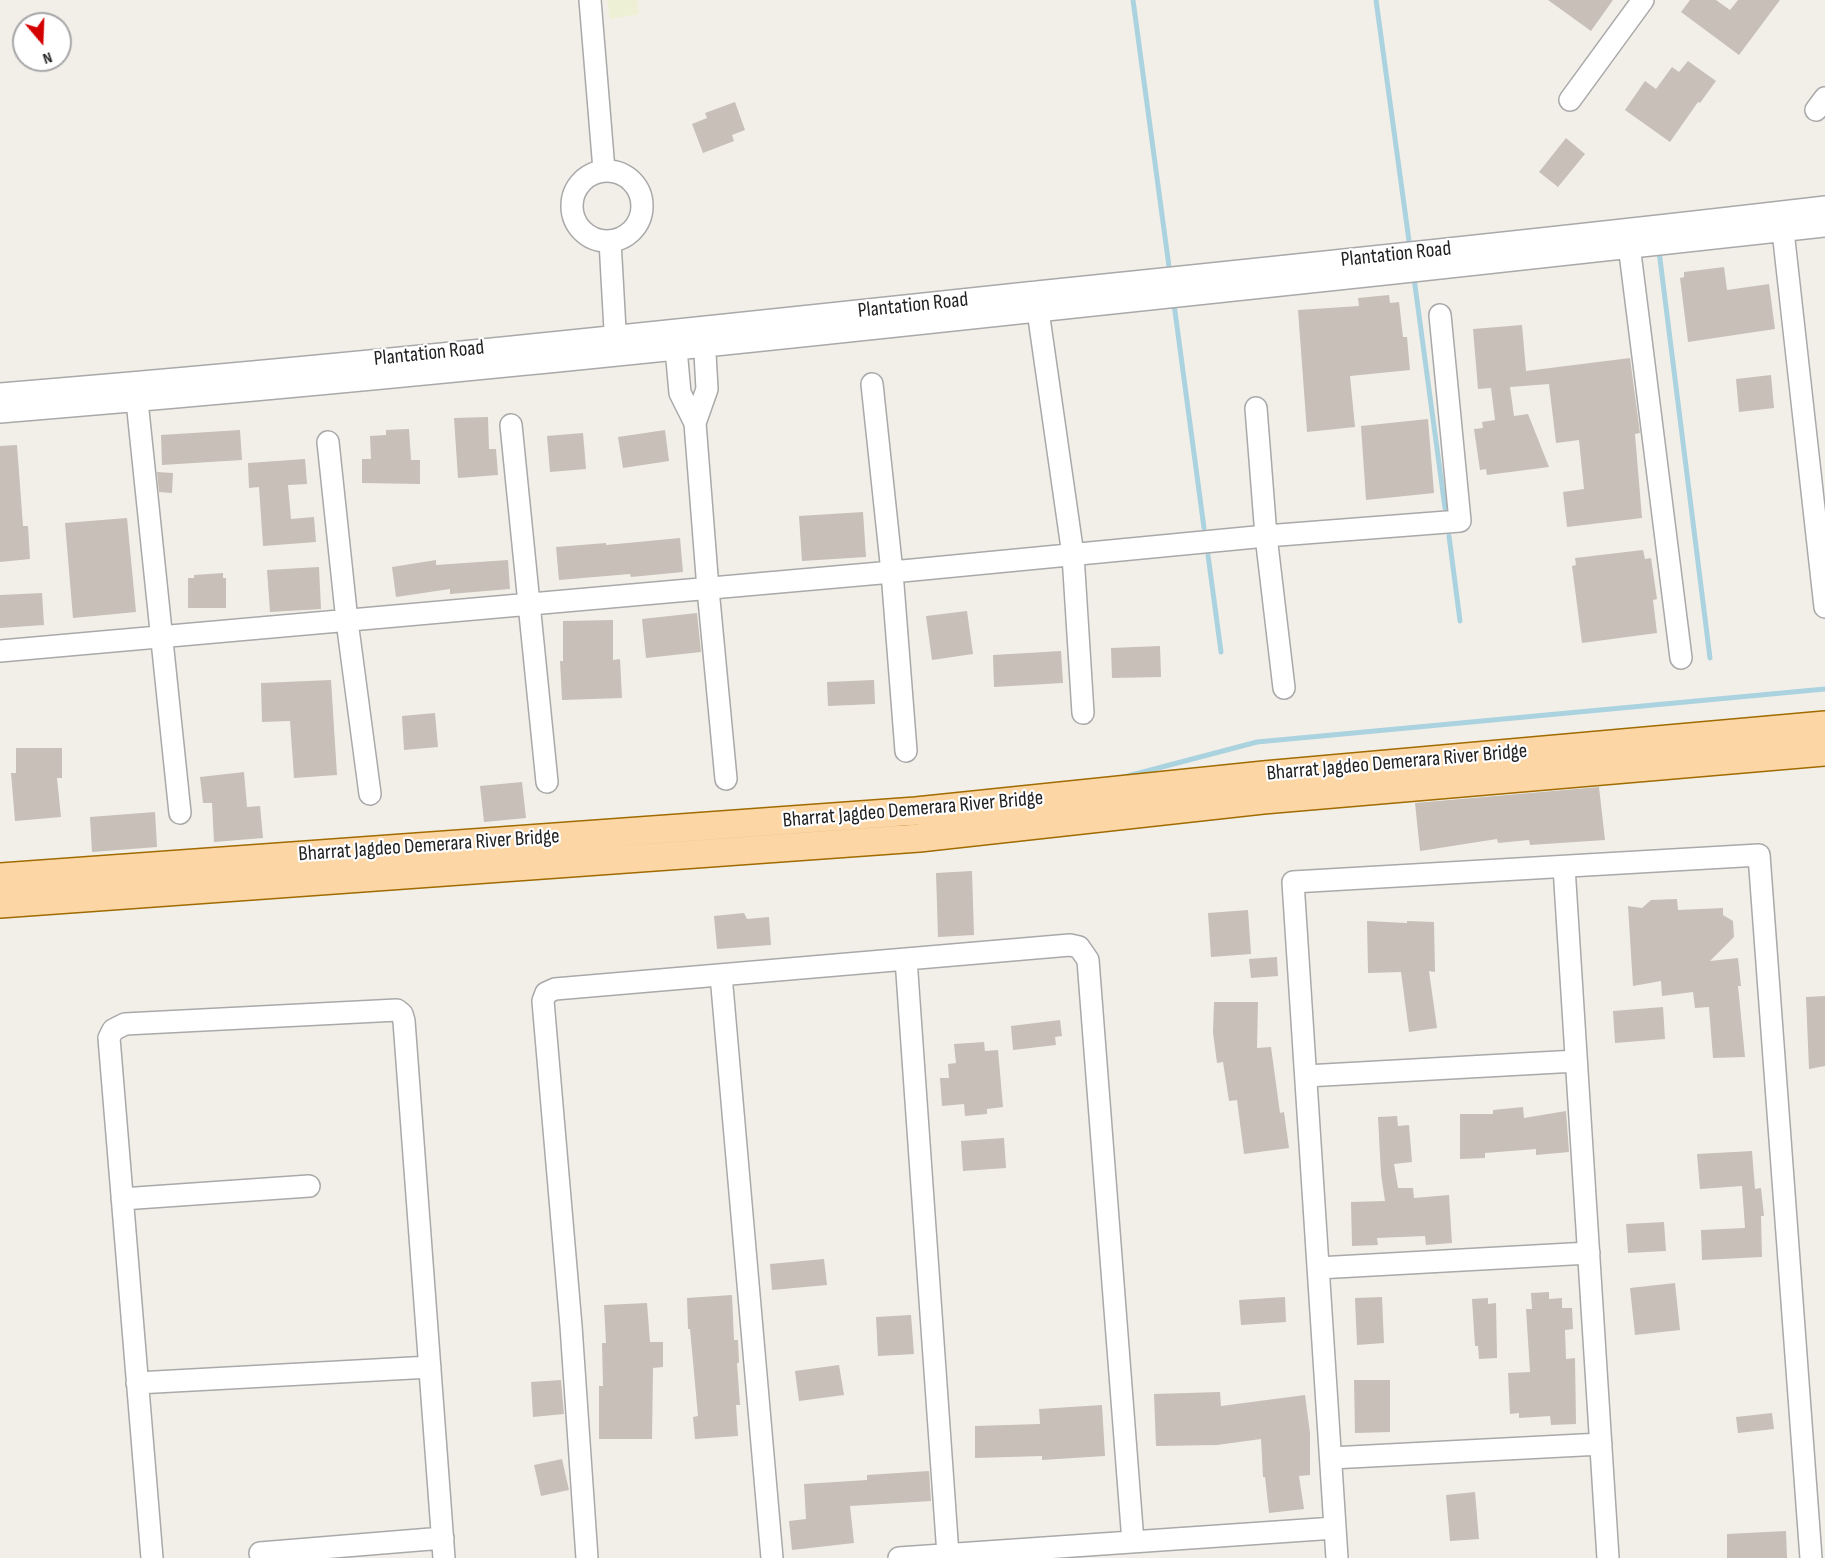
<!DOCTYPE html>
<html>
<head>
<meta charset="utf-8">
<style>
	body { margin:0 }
	#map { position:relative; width:1825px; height:1558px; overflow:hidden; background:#f2efe9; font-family:"Sofia Sans Condensed",sans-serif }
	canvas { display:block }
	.north { position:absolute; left:12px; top:12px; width:60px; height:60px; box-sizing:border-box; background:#fff; border:2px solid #a7a7a7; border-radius:50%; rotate:161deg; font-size:16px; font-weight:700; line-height:24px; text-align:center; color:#222 }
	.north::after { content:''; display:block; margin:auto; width:21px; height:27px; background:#d40000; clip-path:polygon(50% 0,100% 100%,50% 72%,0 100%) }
</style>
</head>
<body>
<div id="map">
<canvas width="1825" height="1558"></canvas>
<div class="north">N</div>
</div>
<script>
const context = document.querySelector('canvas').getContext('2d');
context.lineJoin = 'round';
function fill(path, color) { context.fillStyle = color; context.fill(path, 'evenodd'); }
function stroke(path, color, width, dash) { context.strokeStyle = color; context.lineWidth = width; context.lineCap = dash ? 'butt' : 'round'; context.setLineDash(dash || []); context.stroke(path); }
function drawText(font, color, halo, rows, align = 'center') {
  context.font = font + ' "Sofia Sans Condensed",sans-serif'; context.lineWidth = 4.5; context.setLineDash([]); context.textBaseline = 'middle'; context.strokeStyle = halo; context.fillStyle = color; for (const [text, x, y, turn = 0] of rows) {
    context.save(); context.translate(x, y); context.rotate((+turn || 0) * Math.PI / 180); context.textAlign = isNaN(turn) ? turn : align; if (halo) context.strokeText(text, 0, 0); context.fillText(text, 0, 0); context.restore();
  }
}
fill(new Path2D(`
	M607,0H637L639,14L610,19Z`), '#eef0d5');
stroke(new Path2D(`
	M1133,0L1170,274
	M1376,0L1410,248
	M1659,251L1710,658
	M1414,278L1445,508
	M1174,304L1204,528
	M1449,536L1460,621
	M1208,555L1221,652
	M1124,777L1257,742L1825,689`), '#aad3df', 5);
fill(new Path2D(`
	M1548,0H1613L1591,31Z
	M1690,0H1716L1730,10L1738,0H1780L1739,55L1681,12Z
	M1688,61L1716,81L1700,103L1698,102L1670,142L1625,110L1645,81L1656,89L1672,67L1679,72Z
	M735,102L745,130L732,135L734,141L703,153L692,124L707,118L705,113Z
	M1566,138L1585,154L1558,187L1539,172Z
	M1724,267L1727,290L1769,284L1775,329L1688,342L1680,278L1684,277V272Z
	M1389,295L1390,303L1399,302L1403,337H1407L1410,370L1350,376L1355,427L1307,432L1298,310L1359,306L1358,298Z
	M1522,325L1526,371L1630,358L1640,433L1635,434L1642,518L1567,527L1563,492L1584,489L1579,440L1556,443L1549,384L1510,387L1514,416L1528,414L1549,467L1487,475L1486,469L1480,470L1474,429L1483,428L1482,422L1495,420L1491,388L1478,389L1473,329Z
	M1771,375L1774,408L1739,412L1736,379Z
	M488,417L489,449H496L498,475L458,478L454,418Z
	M1428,419L1434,493L1366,500L1361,426Z
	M409,429L411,460H420V484L362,483V459H371L370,436L386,435V430Z
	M240,430L242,460L162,465L161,435Z
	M665,430L669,461L623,468L618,437Z
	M583,433L586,469L550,472L547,436Z
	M17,445L23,526H28L30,559L0,562V446Z
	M305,459L307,484L288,485L291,519L314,517L316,542L263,546L259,487L249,488L248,463Z
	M157,472L173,473L172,493L159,492Z
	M863,512L866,557L802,561L799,516Z
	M127,518L136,612L73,618L65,523Z
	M680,538L683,572L631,577L630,574L559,580L556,547L606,543V545Z
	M1643,550L1645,559L1651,558L1657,599L1653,600L1657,633L1582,643L1572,566L1576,565L1575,558Z
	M436,560V565L508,560L510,589L450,594V589L396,597L392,567Z
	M319,567L321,609L270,612L267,570Z
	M223,573V578H226V608H188V578H194V575Z
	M42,593L44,625L0,628V595Z
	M967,611L973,654L932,660L926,616Z
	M697,613L701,652L646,658L642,619Z
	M613,620V660L620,659L622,698L562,700L560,661H563V621Z
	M1160,646L1161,677L1112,678L1111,648Z
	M1061,651L1063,683L994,687L993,655Z
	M331,680L337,775L294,778L290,721L262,722L261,683Z
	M874,680L875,704L828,706L827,682Z
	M435,713L438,747L404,750L402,716Z
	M16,748H62V778H57L61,817L15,821L11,773H16Z
	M244,772L247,807L260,806L263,838L214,842L212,803H203L200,777Z
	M522,782L526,818L484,822L480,786Z
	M1599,787L1605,840L1530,845L1529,840L1498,843L1497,839L1420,851L1415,803Z
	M155,812L157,847L92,852L90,817Z
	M972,871L974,935L938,937L936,873Z
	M1677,899L1678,910L1723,908V915L1733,921L1734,937L1710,961L1738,958L1741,986H1738L1745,1057L1713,1058L1709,1007L1695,1008L1693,992L1662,996L1661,981L1633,986L1628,906L1642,908L1651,900Z
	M1248,910L1251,954L1211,957L1208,913Z
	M744,913L747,919L769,917L771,945L717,949L714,916Z
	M1367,921L1407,923V921L1434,922L1435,972L1429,971L1437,1028L1409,1032L1401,972L1368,973Z
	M1277,957L1278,976L1251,978L1249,959Z
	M1825,996V1066L1809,1069L1806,997Z
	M1214,1002H1258L1257,1048L1271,1047L1280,1113L1284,1112L1289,1148L1244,1154L1237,1100L1229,1101L1223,1062L1217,1063L1213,1033Z
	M1663,1007L1665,1039L1615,1043L1613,1011Z
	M1060,1020L1062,1036L1055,1037L1056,1045L1013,1050L1011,1026Z
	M984,1042L985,1051L998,1050L1003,1107L987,1109V1114L965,1116L964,1104L942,1106L940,1078H949L948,1064L956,1063L954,1044Z
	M1523,1107L1524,1118L1566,1111L1569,1152L1536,1155V1149L1485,1153V1158L1460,1159V1114H1493V1110Z
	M1397,1116L1398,1126L1409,1125L1412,1162L1394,1164L1398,1188H1413L1414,1198L1449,1195L1452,1243L1426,1245L1425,1236L1377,1238L1378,1245L1352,1246L1351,1202L1385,1201L1381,1174L1378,1117Z
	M1004,1138L1006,1168L963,1171L961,1141Z
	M1752,1151L1755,1189L1761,1188L1764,1216H1761L1762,1257L1702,1260L1701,1230L1745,1228L1742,1186L1700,1189L1697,1154Z
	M1664,1222L1666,1251L1628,1253L1626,1224Z
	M824,1259L827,1285L772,1290L770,1264Z
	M1675,1283L1680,1330L1635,1335L1630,1288Z
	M1549,1292V1299L1562,1298V1308H1572L1573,1329L1565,1330L1566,1359L1575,1358L1576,1424L1551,1425L1550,1416L1519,1418V1413L1510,1414L1508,1373L1530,1372L1526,1309H1532L1531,1293Z
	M732,1295L734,1340H738L739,1363H737L740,1405H736L738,1436L695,1439L693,1417L698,1416L690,1329H688L687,1298Z
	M1285,1297L1286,1322L1241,1325L1239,1300Z
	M1382,1297L1384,1343L1357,1345L1355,1298Z
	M1488,1298V1304L1496,1303L1497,1358L1479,1359L1478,1346H1475L1472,1299Z
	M647,1303L650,1342H663V1367L653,1368L652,1439H599V1386H603L602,1343H606L604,1305Z
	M911,1315L914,1354L878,1356L876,1317Z
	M839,1365L844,1395L799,1401L795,1371Z
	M561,1380L564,1414L533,1417L531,1382Z
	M1354,1380H1390V1432L1355,1433Z
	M1220,1392L1221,1406L1305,1395L1310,1433V1475L1299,1476L1304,1509L1269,1513L1265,1477H1263L1261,1439L1217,1445L1156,1446L1154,1394Z
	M1102,1405L1105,1456L1042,1460V1456L975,1458V1426L1040,1424L1039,1409Z
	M1772,1413L1774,1429L1738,1433L1736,1417Z
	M562,1459L569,1490L541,1496L534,1465Z
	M929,1471L931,1501L850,1506L854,1543L792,1550L789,1521L806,1519L804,1484L867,1480V1475Z
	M1475,1492L1479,1539L1450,1541L1446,1495Z
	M1786,1531L1787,1558H1727V1534Z`), '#c7bfb8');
const minor = new Path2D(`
	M590,0L604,170
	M1570,100L1643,0
	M1816,110L1825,98
	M572 206a35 35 0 1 1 70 0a35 35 0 1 1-70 0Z
	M1783,231L1825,607
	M1628,237L1681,658
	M610,241L616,348
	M1038,311L1073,555L1083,713
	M675,338L680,393L695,423L708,589L726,779
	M872,384L892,572L906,751
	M0,394C346,366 691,329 1037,292C1300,265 1563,238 1825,207
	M137,401L180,813
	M1256,408L1266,536L1284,688
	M0,412C346,384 692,348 1037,311C1300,283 1562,256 1825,226
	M695,423L707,389L704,335
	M511,425L547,782
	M328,442L347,621L370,794
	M0,651L892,572L1266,536L1460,521L1440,315
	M1564,867L1608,1558
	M906,959L948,1555
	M721,975L772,1558
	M1306,1076L1576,1061
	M122,1199L309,1186
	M1318,1268L1589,1253
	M137,1383L430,1367
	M1331,1458L1601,1444
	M260,1553L443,1538
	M152,1558L109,1038L113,1030L125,1024L397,1010L402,1014L404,1021L444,1558
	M587,1558L571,1326L543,1001L546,993L555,989L1070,945L1079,947L1088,960L1133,1542
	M899,1558L1335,1528
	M1337,1558L1293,882L1759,855L1811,1558`);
const major = new Path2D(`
	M0,877L916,811L1264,775L1825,725
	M0,904L919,838L1263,800L1825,752`);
stroke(minor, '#a9a9a9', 24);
stroke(major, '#a06b00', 30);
stroke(minor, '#fff', 21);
stroke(major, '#fcd6a4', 27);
drawText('21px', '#222', '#fff', [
	["Plantation Road",1396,255,-6],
	["Plantation Road",913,306,-6],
	["Plantation Road",429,354,-6],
	["Bharrat Jagdeo Demerara River Bridge",1397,763,-5],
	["Bharrat Jagdeo Demerara River Bridge",913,810,-5],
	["Bharrat Jagdeo Demerara River Bridge",429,846,-4]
]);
</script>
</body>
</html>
